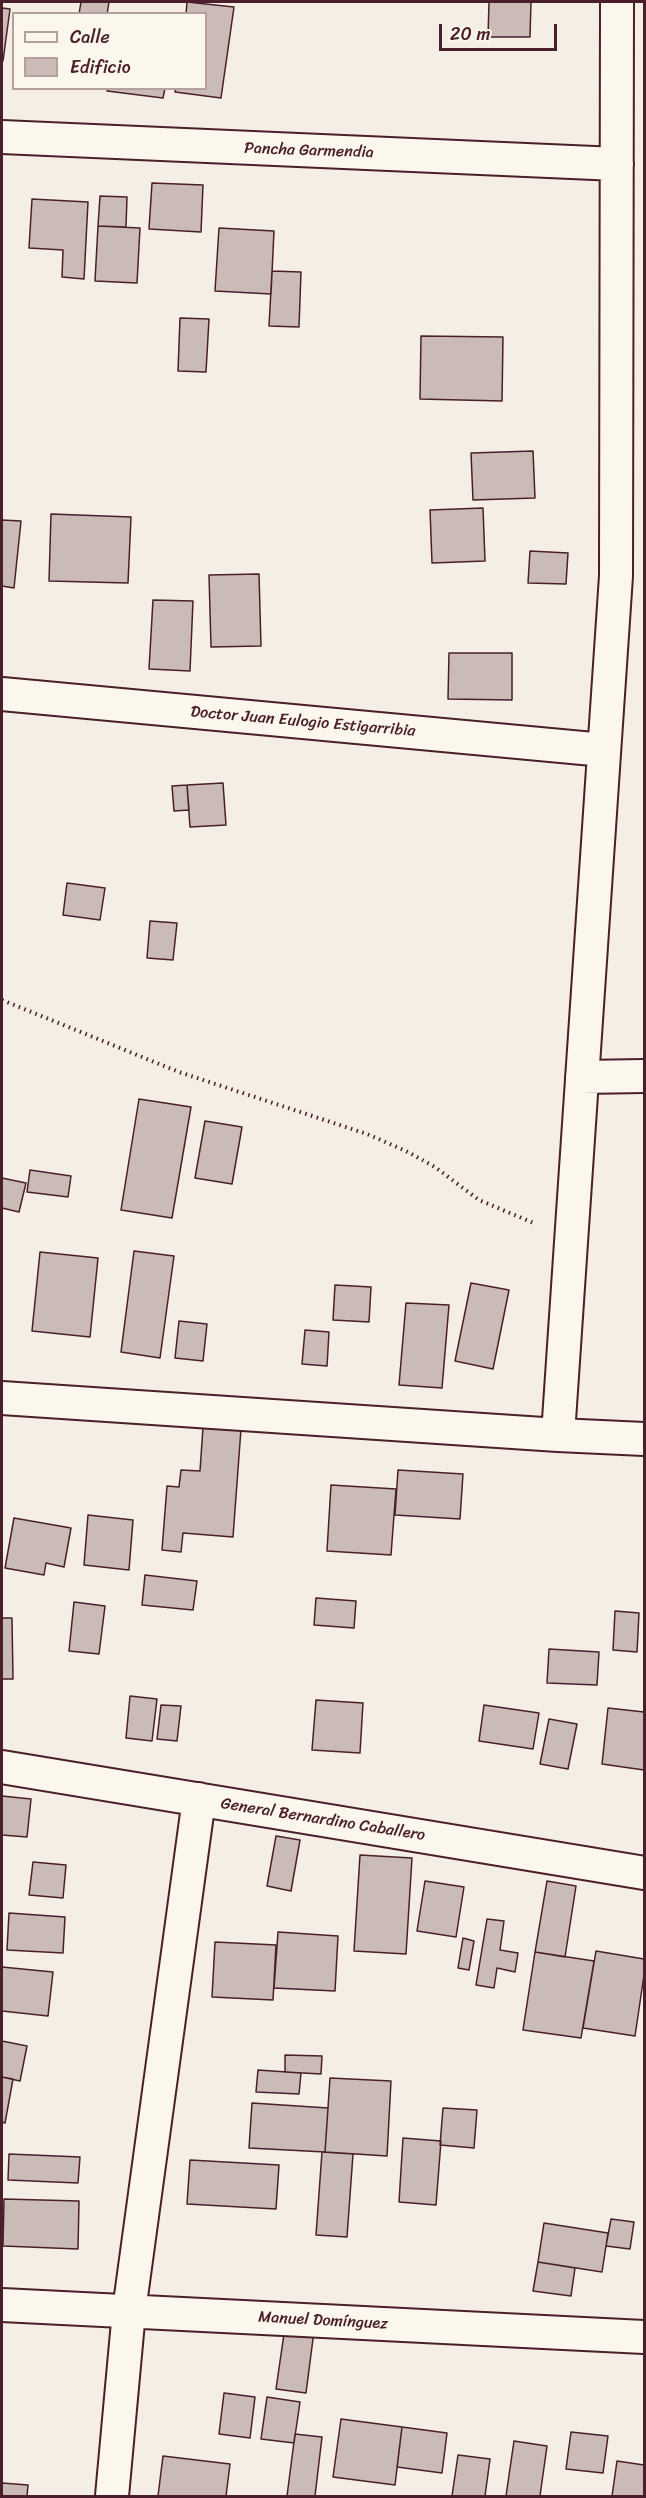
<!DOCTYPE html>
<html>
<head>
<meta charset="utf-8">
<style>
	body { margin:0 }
	#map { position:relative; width:646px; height:2498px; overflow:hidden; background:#f4eee4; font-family:Sriracha,sans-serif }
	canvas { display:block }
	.frame { position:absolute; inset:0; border:3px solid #4a1f2b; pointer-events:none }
	.legend { position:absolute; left:12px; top:12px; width:195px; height:78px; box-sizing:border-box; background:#fbf7ec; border:2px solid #b4a19f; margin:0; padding:8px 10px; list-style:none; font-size:18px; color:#4a1f2b }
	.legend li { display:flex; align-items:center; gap:12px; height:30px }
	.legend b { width:30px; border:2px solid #b4a19f }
	.scale { position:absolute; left:439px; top:24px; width:118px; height:27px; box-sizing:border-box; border:3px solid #4a1f2b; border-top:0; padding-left:8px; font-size:18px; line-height:21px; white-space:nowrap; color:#4a1f2b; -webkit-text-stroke:4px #fbf7ec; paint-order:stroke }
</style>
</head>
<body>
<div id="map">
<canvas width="646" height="2498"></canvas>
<div class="frame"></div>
<ul class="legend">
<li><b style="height:8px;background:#fbf7ec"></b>Calle</li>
<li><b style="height:16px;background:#cabbb6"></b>Edificio</li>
</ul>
<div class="scale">20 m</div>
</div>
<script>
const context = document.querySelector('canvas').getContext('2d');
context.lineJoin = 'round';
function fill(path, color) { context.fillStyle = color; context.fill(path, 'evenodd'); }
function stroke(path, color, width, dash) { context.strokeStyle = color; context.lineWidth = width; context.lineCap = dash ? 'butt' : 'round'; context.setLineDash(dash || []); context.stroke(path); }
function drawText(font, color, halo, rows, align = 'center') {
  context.font = font + ' Sriracha,sans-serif'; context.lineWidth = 4.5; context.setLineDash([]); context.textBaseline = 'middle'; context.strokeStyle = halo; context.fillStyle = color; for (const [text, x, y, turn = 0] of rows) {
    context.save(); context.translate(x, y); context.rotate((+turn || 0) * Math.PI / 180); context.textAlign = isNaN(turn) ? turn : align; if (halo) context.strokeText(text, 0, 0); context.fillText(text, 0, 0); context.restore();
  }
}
const building = new Path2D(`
	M81,2H109L107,14H79Z
	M187,2L234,7L221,98L175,92L176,88H206V14H186Z
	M489,2H531L530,37H488Z
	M2,8L10,9L3,61H2Z
	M108,88H165L163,98L107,91Z
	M152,183L203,185L201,232L149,229Z
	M100,196L127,197L126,227L98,226Z
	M32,199L88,202L84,279L62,277L63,250L29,248Z
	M98,226L140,228L137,283L95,281Z
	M219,228L274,231L271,294L215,291Z
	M272,271L301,272L299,327L269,326Z
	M180,318L209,319L206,372L178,371Z
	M421,336L503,337L502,401L420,399Z
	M533,451L535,498L473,500L471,453Z
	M483,508L485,561L432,563L430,510Z
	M51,514L131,517L128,583L49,581Z
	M2,520L21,521L14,588L2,586Z
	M530,551L568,553L566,584L528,583Z
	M259,574L261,646L211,647L209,575Z
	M153,600L193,601L190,671L149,669Z
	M449,653H512V700L448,699Z
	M223,783L226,825L190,827L187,785Z
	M187,785L189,810L174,811L172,786Z
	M67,883L105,888L100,920L63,915Z
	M150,921L177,923L173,960L147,958Z
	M139,1099L191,1107L172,1218L121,1210Z
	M205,1121L242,1127L232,1184L195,1178Z
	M30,1170L71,1176L68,1197L27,1192Z
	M2,1178L26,1183L19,1212L2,1208Z
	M134,1251L174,1256L160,1358L121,1352Z
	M40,1252L98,1258L90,1337L32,1331Z
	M471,1283L509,1290L493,1369L455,1361Z
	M335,1285L371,1287L369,1322L333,1320Z
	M406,1303L449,1305L442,1388L399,1385Z
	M179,1321L207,1324L203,1361L175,1358Z
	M305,1330L329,1332L327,1366L302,1364Z
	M203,1427L241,1429L233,1537L183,1533L181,1552L162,1550L167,1486L179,1487L181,1470L200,1471Z
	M398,1470L463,1474L460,1519L395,1515Z
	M331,1485L396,1489L391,1555L327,1551Z
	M88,1515L133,1520L129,1570L84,1565Z
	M14,1518L71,1528L64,1567L46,1563L44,1575L5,1568Z
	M145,1575L197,1581L193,1610L142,1605Z
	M316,1598L356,1601L354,1628L314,1625Z
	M74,1602L105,1606L99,1654L69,1651Z
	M615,1611L639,1613L637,1652L613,1650Z
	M2,1618H12L13,1679H2Z
	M549,1649L599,1652L597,1685L547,1683Z
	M130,1696L157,1699L152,1741L126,1738Z
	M316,1700L363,1703L360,1753L312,1750Z
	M161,1705L181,1706L177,1741L157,1739Z
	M484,1705L539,1713L533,1749L479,1741Z
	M608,1708L644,1712V1770L602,1764Z
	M549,1719L577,1724L568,1769L540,1764Z
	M2,1796L31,1799L27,1837L2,1835Z
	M276,1836L300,1840L291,1891L267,1886Z
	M360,1855L412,1858L406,1954L354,1951Z
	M33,1862L66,1865L63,1898L29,1895Z
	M425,1881L464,1887L456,1937L417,1931Z
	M547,1881L576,1886L565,1957L535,1952Z
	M9,1913L65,1917L63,1953L7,1950Z
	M487,1919L504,1921L500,1950L518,1953L515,1972L497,1968L494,1988L476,1985Z
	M278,1932L338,1936L335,1991L274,1988Z
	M463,1938L474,1941L469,1970L458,1968Z
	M215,1942L276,1945L273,2000L212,1997Z
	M596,1951L644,1959V1975L635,2036L583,2028Z
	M535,1952L594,1961L581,2038L523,2030Z
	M2,1967L53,1972L48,2016L2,2011Z
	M2,2041L27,2046L20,2081L2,2077Z
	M285,2055L322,2056L321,2074L285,2072Z
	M258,2070L301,2073L299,2094L256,2092Z
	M2,2077L13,2079L5,2123L2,2122Z
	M330,2078L391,2081L387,2156L325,2152Z
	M252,2103L328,2108L325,2152L249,2148Z
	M443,2108L477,2110L474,2148L440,2145Z
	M403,2138L441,2141L436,2205L399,2202Z
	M322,2152L353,2154L347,2237L316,2235Z
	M9,2154L80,2157L78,2183L8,2180Z
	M190,2160L279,2165L276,2209L187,2204Z
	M4,2199L79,2201L78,2249L3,2246Z
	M611,2219L634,2222L630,2249L606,2246Z
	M544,2223L608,2233L602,2272L538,2262Z
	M538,2262L575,2268L571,2296L533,2291Z
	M285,2327L314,2331L306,2393L276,2389Z
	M224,2393L255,2397L250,2438L219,2434Z
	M267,2397L300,2402L294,2443L261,2439Z
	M341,2419L402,2427L395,2485L333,2477Z
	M402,2427L447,2433L442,2473L397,2467Z
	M571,2432L608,2436L603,2473L566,2469Z
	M295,2434L322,2437L315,2496H287Z
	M514,2441L547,2446L540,2496H506Z
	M458,2455L490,2459L485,2496H452Z
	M163,2456L230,2464L226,2496H158Z
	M617,2461L644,2465V2496H612Z
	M2,2483L28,2485L27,2496H2Z`);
fill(building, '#cabbb6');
stroke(building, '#4a1f2b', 1.5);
const street = new Path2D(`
	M2,137L617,164
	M2,694L604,750
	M582,1077L644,1076
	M2,1398L558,1435L644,1439
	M558,1435L616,576L617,2
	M2,1767L644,1873
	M2,2305L644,2337
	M112,2496L129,2311L199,1799`);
stroke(street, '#4a1f2b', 36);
stroke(new Path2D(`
	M2,1000L179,1072L367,1134L406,1151L435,1167L479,1200L536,1224`), '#4a1f2b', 4, [1.5, 4.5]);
stroke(street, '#fbf7ec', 32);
drawText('16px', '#4a1f2b', '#fbf7ec', [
	["Pancha Garmendia",309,151,2],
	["Doctor Juan Eulogio Estigarribia",303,722,5],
	["General Bernardino Caballero",323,1820,9],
	["Manuel Domínguez",323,2321,3]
]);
</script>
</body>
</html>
